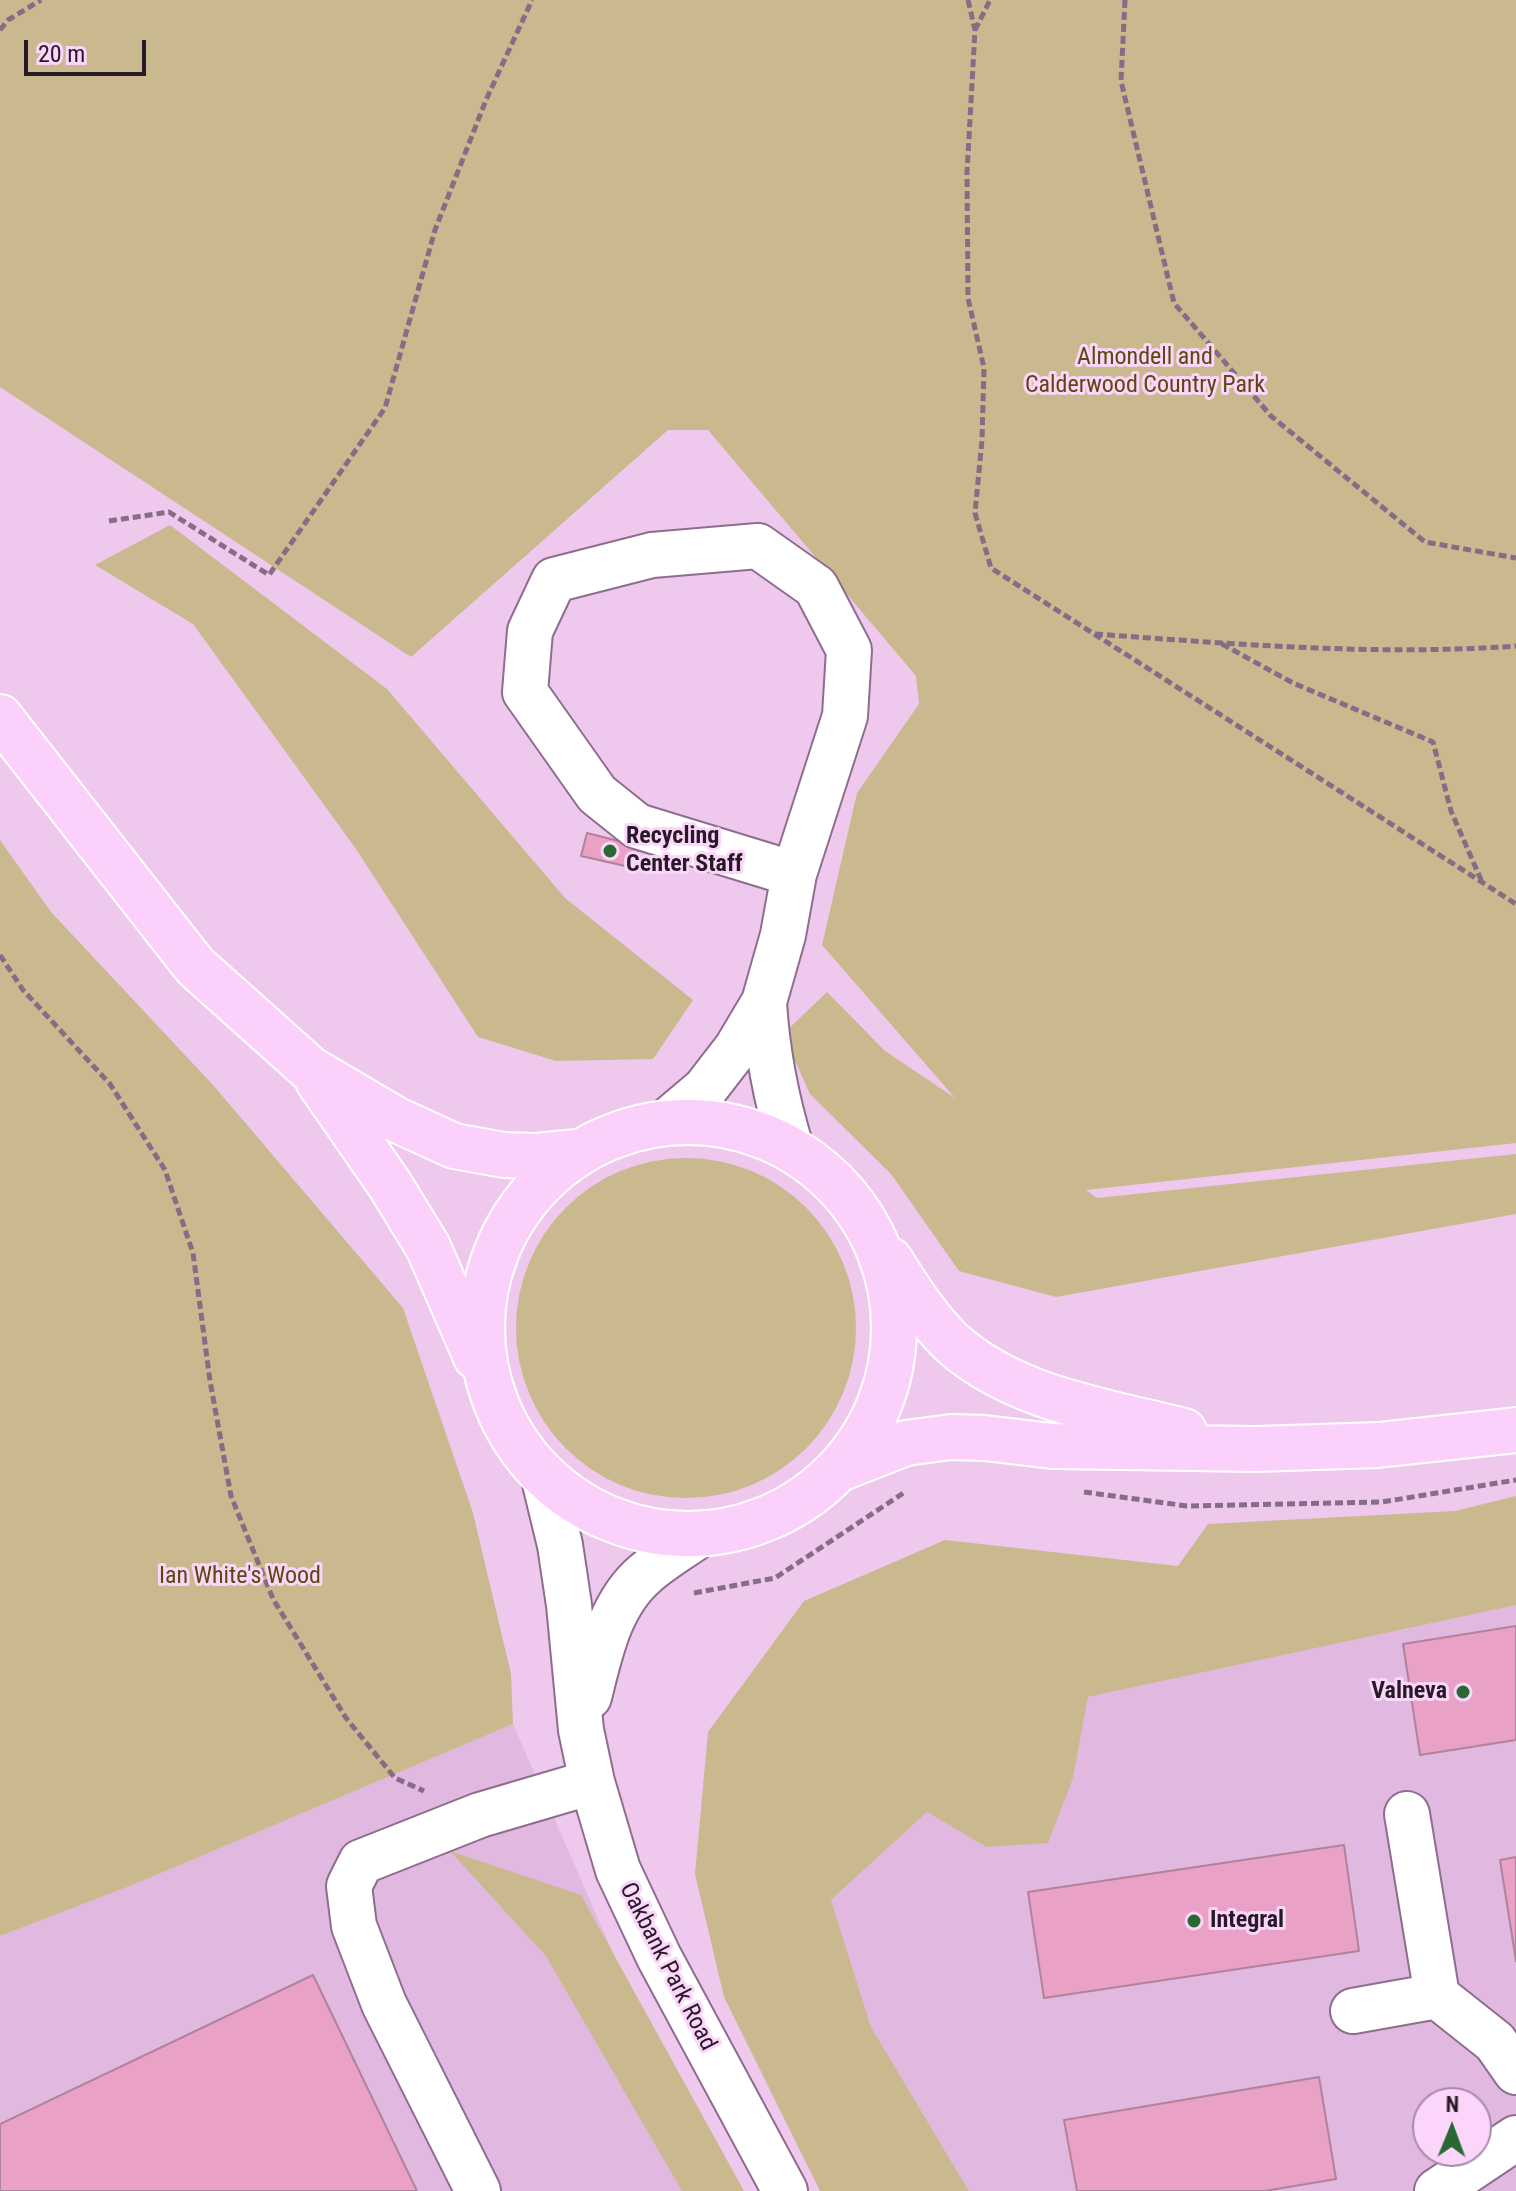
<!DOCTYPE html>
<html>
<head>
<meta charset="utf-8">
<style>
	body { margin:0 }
	#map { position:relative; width:1516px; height:2191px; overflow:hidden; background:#eec9ed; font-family:"Roboto Condensed",sans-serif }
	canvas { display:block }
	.north { position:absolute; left:1412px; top:2087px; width:80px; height:80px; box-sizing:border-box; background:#fbd6fa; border:2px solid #a68ba6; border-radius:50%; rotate:1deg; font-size:22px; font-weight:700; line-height:32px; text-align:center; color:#271a27 }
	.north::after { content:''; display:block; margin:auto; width:28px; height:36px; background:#286933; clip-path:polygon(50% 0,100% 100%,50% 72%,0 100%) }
	.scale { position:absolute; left:24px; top:40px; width:122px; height:36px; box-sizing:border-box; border:4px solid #271a27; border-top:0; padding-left:10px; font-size:24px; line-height:28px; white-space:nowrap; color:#271a27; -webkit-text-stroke:6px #fbd6fa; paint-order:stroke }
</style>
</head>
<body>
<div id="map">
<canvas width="1516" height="2191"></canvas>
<div class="north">N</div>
<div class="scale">20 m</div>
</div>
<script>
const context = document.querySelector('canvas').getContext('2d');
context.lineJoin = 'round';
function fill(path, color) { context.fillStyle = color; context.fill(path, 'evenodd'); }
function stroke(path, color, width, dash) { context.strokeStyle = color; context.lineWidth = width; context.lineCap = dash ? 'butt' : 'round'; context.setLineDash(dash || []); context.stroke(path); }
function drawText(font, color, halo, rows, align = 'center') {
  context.font = font + ' "Roboto Condensed",sans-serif'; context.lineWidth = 6; context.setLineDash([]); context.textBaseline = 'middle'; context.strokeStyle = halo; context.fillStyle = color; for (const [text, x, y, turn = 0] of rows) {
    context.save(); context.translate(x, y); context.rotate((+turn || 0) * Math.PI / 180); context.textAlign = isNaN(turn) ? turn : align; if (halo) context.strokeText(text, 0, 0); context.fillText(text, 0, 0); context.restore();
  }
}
fill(new Path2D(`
	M1516,1605V2191H969L871,2027L831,1900L927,1812L986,1847L1073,1778L1088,1697ZM1428,2103H1476V2151H1428Z
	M513,1724L717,2191H0V1936L135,1884Z`), '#e1b8e0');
fill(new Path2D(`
	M0,0H1516V1143L1086,1190L1097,1198L1516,1154V1214L1056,1297L959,1271L891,1174L810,1094L783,1034L827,992L885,1051L955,1098L822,945L857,793L919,704L916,676L708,430H668L411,657L0,387Z
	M170,525L387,689L565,898L693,1000L653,1059L556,1061L478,1037L356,849L193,624L95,565Z
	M0,840L51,912L213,1085L403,1308L473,1513L511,1674L513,1724L135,1884L0,1936Z
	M516 1328a170 170 0 1 1 340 0a170 170 0 1 1-340 0Z
	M1516,1496V1605L1088,1697L1073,1778L1048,1843L986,1847L927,1812L831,1900L871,2027L969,2191H820L724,1997L695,1874L708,1732L804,1601L945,1540L1178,1566L1208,1524L1455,1511Z
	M450,1851L581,1895L744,2191H682L546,1956Z`), '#cab88f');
const building = new Path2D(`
	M587,833L639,846L634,868L581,856Z
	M1516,1626V1740L1420,1755L1403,1644Z
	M1344,1845L1359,1951L1044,1998L1028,1892Z
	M1516,1857V1961L1500,1860Z
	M313,1975L417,2191H0V2124Z
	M1319,2077L1336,2179L1265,2191H1077L1064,2120Z`);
fill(building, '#e9a1c6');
stroke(building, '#b0839a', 2);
const minor = new Path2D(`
	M764,1002C767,1053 776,1099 791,1148
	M666,1122L705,1089L736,1049L764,1002L783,935L794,874L845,716L849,650L816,587L758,546L652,555L554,580L530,631L525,692L597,794L637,826L794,874
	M544,1479L560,1545L569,1605L581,1730L592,1782L618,1870L659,1957L785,2191
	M589,1697C600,1653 610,1603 646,1573C662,1559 681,1548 698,1536
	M1407,1814L1437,1996
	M1353,2011L1437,1996L1495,2042L1516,2072
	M478,2191L384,2004L354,1926L349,1886L361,1862L480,1815L592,1782
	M1437,2191L1516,2138`);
const major = new Path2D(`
	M0,717L195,966L310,1069L395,1119L454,1146L504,1155L536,1156L577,1152
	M318,1081L390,1185L428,1247L476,1357
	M482 1328a206 206 0 1 1 412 0a206 206 0 1 1-412 0Z
	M890,1260C908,1288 927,1319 952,1343C1015,1399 1105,1411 1184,1431
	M842,1468L906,1443L951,1437L985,1438L1052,1446L1257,1449L1378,1445L1516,1430`);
stroke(minor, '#8f6d8e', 48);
stroke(major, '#fff', 48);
stroke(new Path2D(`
	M968,0L975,30L967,173L968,298L984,368L982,440L975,513L991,568L1516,904
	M1125,0L1121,81L1174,303L1271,416L1425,542L1516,558
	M0,30L8,20L41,0
	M975,30L990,0
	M109,521L169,512L269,575L385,408L435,230L486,100L532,0
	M1095,634C1235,644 1376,656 1516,646
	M1222,644L1293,683L1433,742L1451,811L1482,882
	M0,955L23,990L110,1084L165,1170L193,1253L210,1381L231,1496L273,1599L346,1718L395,1778L424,1791
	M1084,1492L1187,1506L1382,1502L1516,1480
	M694,1593L775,1578L905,1492`), '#866d85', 5, [8, 4]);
stroke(minor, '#fff', 44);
stroke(major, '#fbd0fa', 44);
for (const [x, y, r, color] of [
	[610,851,8,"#286933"],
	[1463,1692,8,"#286933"],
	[1194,1921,8,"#286933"]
]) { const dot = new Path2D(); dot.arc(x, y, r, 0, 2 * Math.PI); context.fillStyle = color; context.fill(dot); stroke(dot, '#fbd6fa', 3); }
drawText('24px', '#5c470f', '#fbd6fa', [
	["Almondell and",1145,358],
	["Calderwood Country Park",1145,386],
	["Ian White's Wood",240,1577]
]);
drawText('bold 24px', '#271a27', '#fbd6fa', [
	["Recycling",626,837],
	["Center Staff",626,865],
	["Valneva",1447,1692,"right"],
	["Integral",1210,1921]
], 'left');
drawText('24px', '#271a27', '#fbd6fa', [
	["Oakbank Park Road",667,1967,63]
]);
</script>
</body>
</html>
